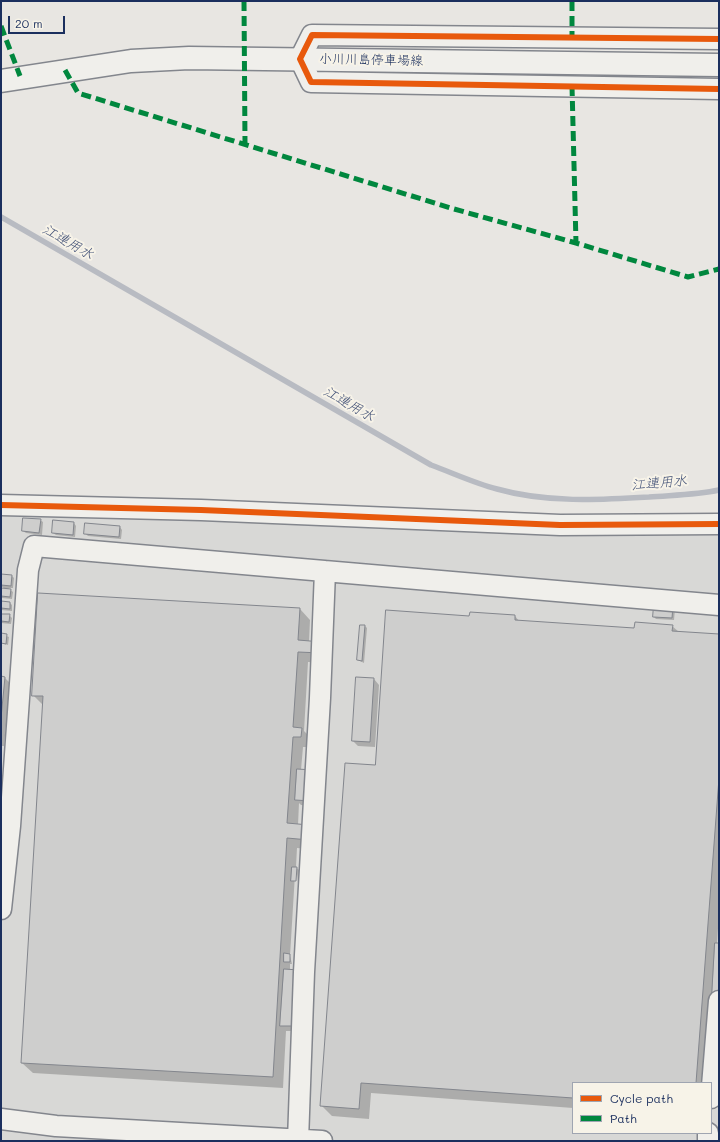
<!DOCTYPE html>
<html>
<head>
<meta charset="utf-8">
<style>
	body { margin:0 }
	#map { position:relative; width:720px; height:1142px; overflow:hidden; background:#e8e6e2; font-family:Mali,sans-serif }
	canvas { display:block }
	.frame { position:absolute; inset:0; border:2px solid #1b2f5e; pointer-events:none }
	.legend { position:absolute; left:572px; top:1082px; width:140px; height:52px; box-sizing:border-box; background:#f7f3e8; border:1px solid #9fa5b1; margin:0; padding:5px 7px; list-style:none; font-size:12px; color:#1b2f5e }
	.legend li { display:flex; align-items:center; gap:8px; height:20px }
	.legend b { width:20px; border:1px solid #9fa5b1 }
	.scale { position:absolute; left:8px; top:16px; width:57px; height:18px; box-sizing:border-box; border:2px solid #1b2f5e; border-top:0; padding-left:5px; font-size:12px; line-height:14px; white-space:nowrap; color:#1b2f5e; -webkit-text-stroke:3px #f7f3e8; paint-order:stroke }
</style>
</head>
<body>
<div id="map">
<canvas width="720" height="1142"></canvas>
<div class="frame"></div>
<ul class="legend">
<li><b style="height:5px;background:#e8590c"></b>Cycle path</li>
<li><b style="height:5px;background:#00873e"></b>Path</li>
</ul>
<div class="scale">20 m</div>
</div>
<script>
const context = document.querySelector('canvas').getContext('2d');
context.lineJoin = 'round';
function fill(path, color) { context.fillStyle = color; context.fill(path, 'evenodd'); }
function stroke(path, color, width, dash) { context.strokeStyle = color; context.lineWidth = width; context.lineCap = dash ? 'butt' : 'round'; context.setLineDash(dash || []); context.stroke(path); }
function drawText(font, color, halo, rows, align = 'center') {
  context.font = font + ' Mali,"Klee One",sans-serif'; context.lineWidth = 4; context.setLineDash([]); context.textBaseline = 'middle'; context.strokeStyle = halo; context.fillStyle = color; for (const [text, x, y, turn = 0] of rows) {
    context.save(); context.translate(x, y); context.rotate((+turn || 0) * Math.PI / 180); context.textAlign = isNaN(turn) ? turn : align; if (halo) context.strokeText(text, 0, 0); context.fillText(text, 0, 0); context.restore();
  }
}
fill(new Path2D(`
	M1,509L719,532V1141H1ZM573,1083H711V1133H573Z`), '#d8d8d6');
fill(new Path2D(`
	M40,520L43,522L42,535L26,533L23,531Z
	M74,523L76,526L75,537L56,535L53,533Z
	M120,527L122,530L121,539L88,536L85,533Z
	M12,576L14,578L13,588H8L13,592L12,599L2,598L1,589H5L1,586V578Z
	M1,602L10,603L12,605V611L1,610Z
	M300,609L310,620L309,642L331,663L308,662L304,731L312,739L311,747H303L301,770L316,806L301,805L299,803L298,825L319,850L297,848L296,867L299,870L298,883L297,874H295L290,956L292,964H290V971L300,1031H286L283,1088L33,1073L22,1063L43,705L33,695Z
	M675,609L674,620L656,619L654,617Z
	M1,615H9L12,618L11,624L1,623Z
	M515,616L519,621L635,629L672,626L679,632L719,635V913L717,944H719L707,1083H573V1108L371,1093L369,1119L332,1116L321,1105L376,767L470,617Z
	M365,626L367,628L364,663L358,660Z
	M1,634L9,637L8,645L1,643Z
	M1,677L5,678L10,683L4,746H1Z
	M374,679L379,685L375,747L358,746L353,741Z`), '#0003');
stroke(new Path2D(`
	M1,217L431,465C453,473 474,483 497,489C546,503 599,500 649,497C673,495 696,495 719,490`), '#b8bbc2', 5.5);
const building = new Path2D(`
	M23,518L41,519L39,533L22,531Z
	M53,520L74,522L73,535L52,533Z
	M85,523L120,526L119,537L84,534Z
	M1,574L12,575L11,586L1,585Z
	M1,588L11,589L10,597L1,596Z
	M38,593L300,608L298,640L322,642L321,653L298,652L293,727L302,728L301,737H293L287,823L309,825V840L287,838L273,1077L21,1063L43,696H32Z
	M1,601L10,602V609L1,608Z
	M654,605L673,606L672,618L653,617Z
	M386,610L469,616L470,612L515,615V620L634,628L635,622L673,625L672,631L719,634V778L696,1083H573V1098L361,1083L359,1109L320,1106L345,763L375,765Z
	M1,614H10L9,622L1,621Z
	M360,625H365L362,661L357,660Z
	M1,633L7,634L6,644L1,643Z
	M1,676L5,677L1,718Z
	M356,677L374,678L370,742L352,741Z
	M297,769L313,770L311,801L295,800Z
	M292,867H297L296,881H291Z
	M715,943H719V996H712Z
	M284,953L290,954V962H284Z
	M284,969L299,970L295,1026H280Z`);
fill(building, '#cececd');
stroke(building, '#83868d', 1);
const minor = new Path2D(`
	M719,39L312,35L300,59L311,82L719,89
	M1,505L201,510L560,525L719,524
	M1,909L10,826L28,570L34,546L719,605
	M711,1098L719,1001
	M1,1119L56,1126L322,1141
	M298,1141L304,972L320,698L325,571
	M708,1141V1133`);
const major = new Path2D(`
	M1,81L131,61L189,58L719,65`);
stroke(minor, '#83868d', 23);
stroke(major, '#83868d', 25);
stroke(minor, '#f0efeb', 20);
stroke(major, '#f0efeb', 22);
stroke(new Path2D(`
	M244,1L245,143
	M572,1V38
	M1,26L20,76
	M65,70L78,93L454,209L576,243L688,277L719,269
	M572,86L576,243`), '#00873e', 5, [10, 5]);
stroke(new Path2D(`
	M719,39L312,35L300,59L311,82L719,89
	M1,505L201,510L560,525L719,524`), '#e8590c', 6);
drawText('13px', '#1b2f5e', '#f7f3e8', [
	["小川川島停車場線",371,60,1]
]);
drawText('italic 14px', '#445378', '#f7f3e8', [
	["江連用水",68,242,30],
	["江連用水",349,404,30],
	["江連用水",659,483,-5]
]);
</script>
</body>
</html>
